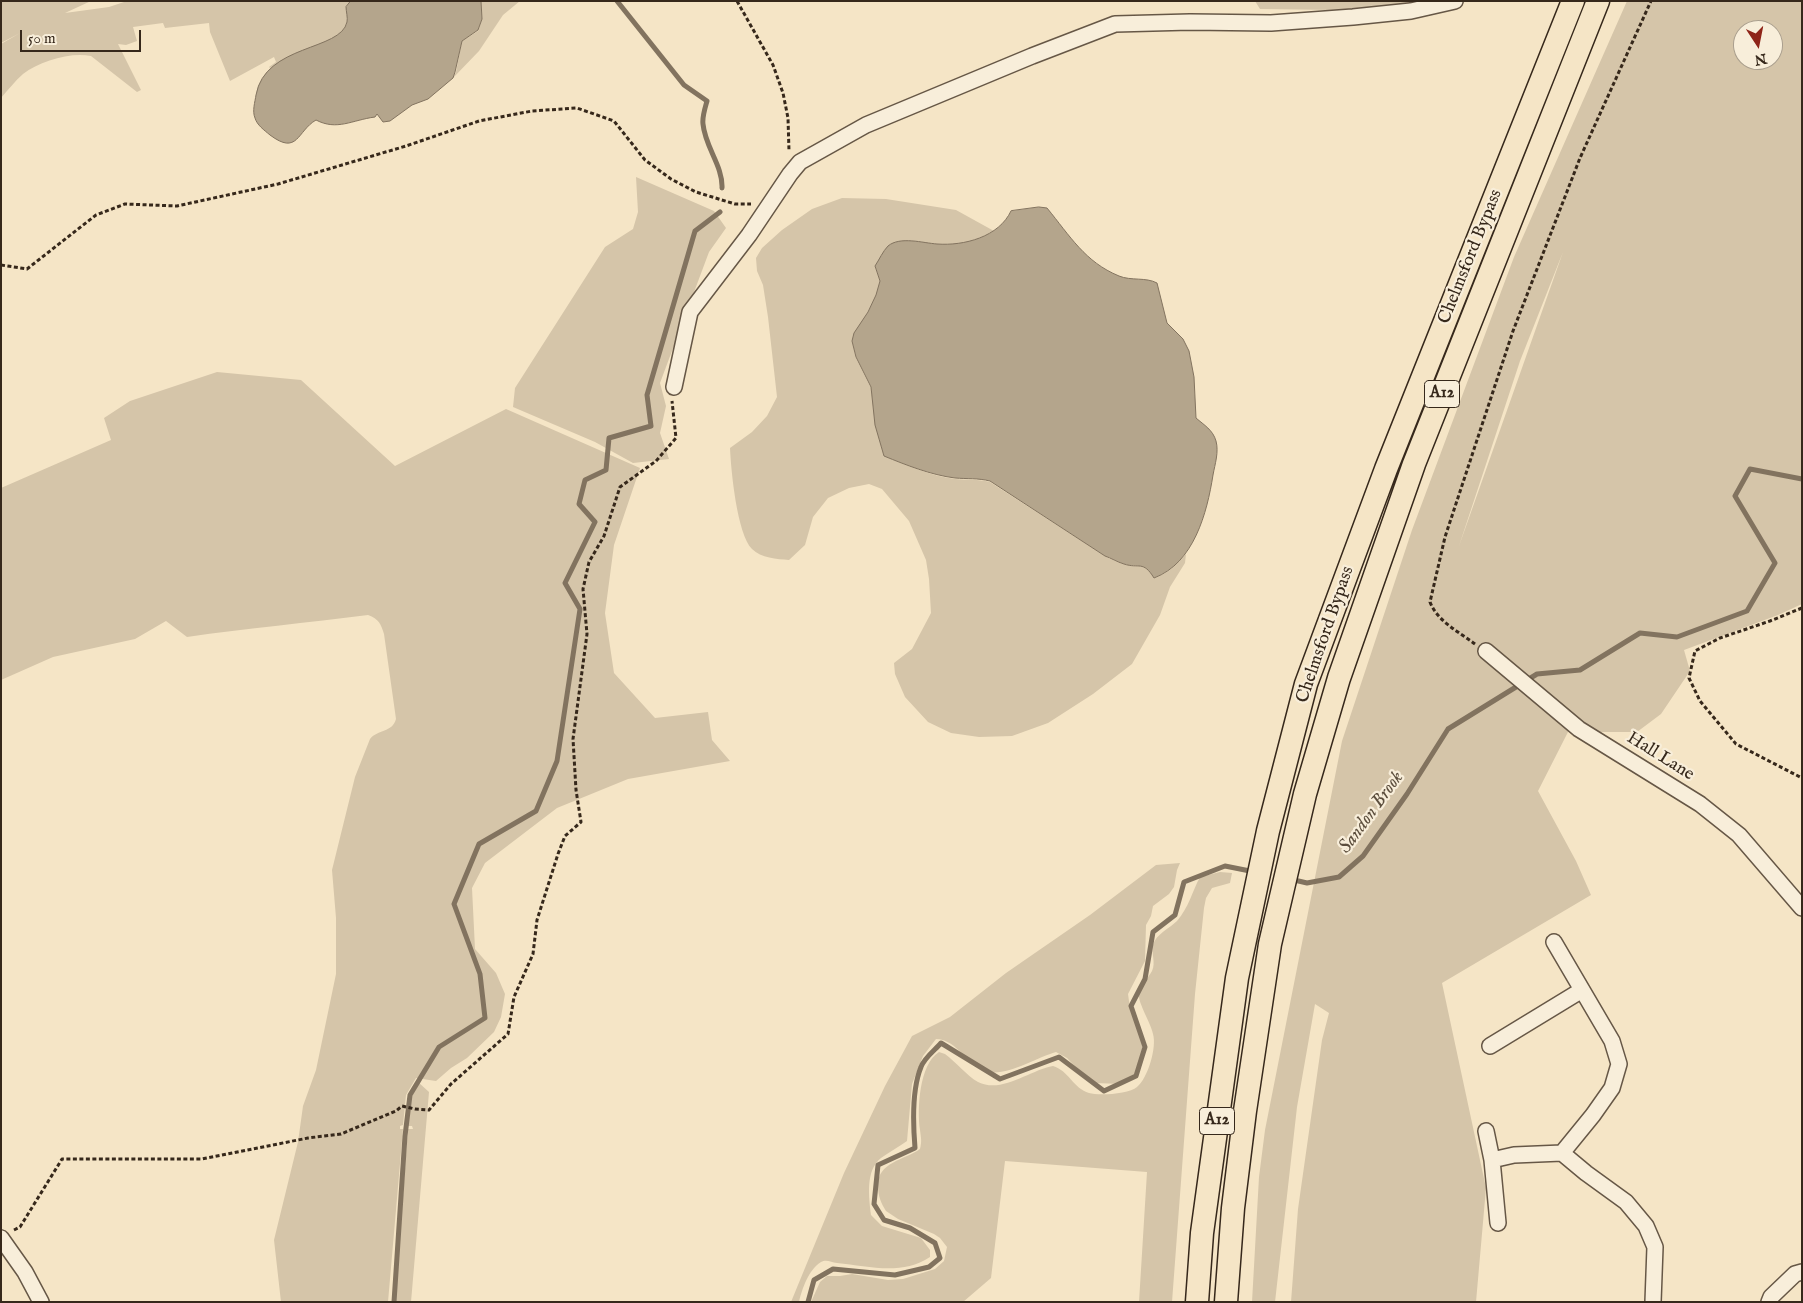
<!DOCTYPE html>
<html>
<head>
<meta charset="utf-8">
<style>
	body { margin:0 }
	#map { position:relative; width:1803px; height:1303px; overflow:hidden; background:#f5e5c6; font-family:"IM FELL English",serif }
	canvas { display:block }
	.frame { position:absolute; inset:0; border:2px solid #36281b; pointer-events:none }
	.north { position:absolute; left:1733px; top:20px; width:50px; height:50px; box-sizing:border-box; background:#f8eeda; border:1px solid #aa9f8e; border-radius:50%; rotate:169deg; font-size:14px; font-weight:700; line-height:20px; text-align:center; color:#36281b }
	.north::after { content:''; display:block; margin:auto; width:18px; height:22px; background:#8f2418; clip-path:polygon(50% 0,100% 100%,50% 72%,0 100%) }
	.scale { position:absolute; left:20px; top:30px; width:121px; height:22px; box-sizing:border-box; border:2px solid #36281b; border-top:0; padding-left:6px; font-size:15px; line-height:18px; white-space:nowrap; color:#36281b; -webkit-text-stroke:4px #f8eeda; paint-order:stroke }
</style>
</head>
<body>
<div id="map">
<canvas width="1803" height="1303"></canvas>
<div class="frame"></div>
<div class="north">N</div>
<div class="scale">50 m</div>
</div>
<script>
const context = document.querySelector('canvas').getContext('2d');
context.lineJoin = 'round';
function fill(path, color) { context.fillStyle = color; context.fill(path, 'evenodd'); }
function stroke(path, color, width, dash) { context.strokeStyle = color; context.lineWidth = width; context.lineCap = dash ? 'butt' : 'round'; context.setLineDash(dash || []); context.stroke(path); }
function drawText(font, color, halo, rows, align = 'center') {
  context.font = font + ' "IM FELL English",serif'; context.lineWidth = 4.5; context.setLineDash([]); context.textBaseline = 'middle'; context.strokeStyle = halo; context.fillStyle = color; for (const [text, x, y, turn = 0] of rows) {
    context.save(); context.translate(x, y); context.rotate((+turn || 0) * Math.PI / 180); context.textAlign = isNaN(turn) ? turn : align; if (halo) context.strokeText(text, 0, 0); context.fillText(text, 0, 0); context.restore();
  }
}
fill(new Path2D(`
	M1,1H91L65,13L109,7L127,1H352C350,11 349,23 343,31C335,41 284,61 270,68L269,67L276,62L274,57L230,81L210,32L209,23L165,28L163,23L133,27L137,41L126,45L118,44L141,90L137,92L91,56C70,52 40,61 23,74C15,81 8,90 1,98V44L20,33L1,43Z
	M481,1H520L503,15L479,51L453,78L456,72L462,41L478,31L482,19Z
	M1255,1H1437L1411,11L1260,9Z
	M1627,1H1802V604L1778,615L1684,650L1690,671L1661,714L1637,732H1568L1538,791L1576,861L1591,895L1442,983L1486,1188L1476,1302H1291L1298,1209L1322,1040L1329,1013L1315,1004L1297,1107L1275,1302H1252L1259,1177L1265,1130L1342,741L1412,530L1514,257ZM1743,30H1773V60H1743ZM1563,252L1459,546L1520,361Z
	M636,177L714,211L726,228L709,252L660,383L666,406L660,433L669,459L633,463L595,442L513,407L515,388L605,247L633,229L638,212Z
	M842,198L886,199L956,210L994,231L979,239L875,267L880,281L877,295L852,341L856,358L871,388L876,425L884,456C906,465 931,476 955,479C967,480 978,479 990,482L1105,556C1111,559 1118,563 1124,564C1139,569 1143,560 1154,578C1169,573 1176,565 1186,554L1185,563L1170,587L1160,615L1132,664L1093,694L1048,723L1012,736L979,737L951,733L928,722L905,697L895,674L894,663L912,649L931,613L929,579L926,560L909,521L882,489L869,484L849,488L828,498L813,517L805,545L789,560C777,559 761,558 752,549C737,534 731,470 730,448L752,432L767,416L777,397L768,317L763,285L757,271L756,258L762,248L782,230L812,209Z
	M217,372L301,380L395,466L506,409L640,468L614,545L605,613L614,673L655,718L708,712L712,740L730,761L628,779L557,808L485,863L472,888L475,949L496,973L505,994L501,1017L494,1032L467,1058L451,1068L436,1081L416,1078L406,1095L403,1125L400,1126V1129H403L388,1302H281L274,1240L298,1142L303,1106L316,1070L336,974V918L332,870L355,777L370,739C378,729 392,733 396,719L384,634C381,624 379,619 368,615C308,623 247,628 187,637L166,621L135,639L53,657L1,680V488L111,440L104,418L130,401Z
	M1180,863L1177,870L1174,887L1169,894L1153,906L1151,916L1146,925L1145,961L1128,994L1130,1008L1140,1026L1144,1043L1136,1071L1133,1076L1122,1084L1094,1083L1085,1077L1067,1058L1056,1052C1038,1057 1007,1076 989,1072C969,1068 957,1039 936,1039L923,1056L912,1084L907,1141C899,1147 889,1152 881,1158C865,1171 869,1197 871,1215L882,1226L921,1238L930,1250V1257C901,1276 869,1266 837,1263C831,1262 826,1259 821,1262C809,1269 802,1289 799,1302H791L844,1173L885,1086L912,1036L950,1017L1006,973L1090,915L1156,865Z
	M1220,872L1232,873L1230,883L1212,888L1206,898L1204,908L1195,994L1172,1302H1139L1147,1172L1005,1161L991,1278L963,1302H811L820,1282L827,1276H840L852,1274L888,1280L903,1279L935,1269L944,1261L947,1247L940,1238L934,1234L898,1219L886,1211C881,1203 878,1196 878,1186C877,1162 905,1160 920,1149C922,1141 921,1138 920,1130C917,1110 919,1064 939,1052L945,1054C956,1062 967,1076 978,1082C1002,1094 1030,1070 1053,1066C1068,1070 1074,1089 1089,1093C1099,1096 1129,1094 1137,1087C1148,1078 1157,1047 1153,1034C1151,1023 1138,1003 1139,995C1140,987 1148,978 1152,971C1156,962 1151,954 1153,945C1156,934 1170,928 1177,921C1189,907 1192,892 1200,877Z
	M418,1082L429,1092L411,1302H395L408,1129H413L412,1126H408L411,1098Z`), '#d5c5a9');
const water = new Path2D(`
	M351,1H481L482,19L478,30L462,41L455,72L453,78L428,99L412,105L390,121L383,122L377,114L375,117C352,120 337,131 316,120C297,131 298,156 270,135C264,130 257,125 255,118C252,111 255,102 256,95C265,44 341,51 347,22C348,18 346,11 346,7Z
	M1039,207L1047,208C1070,236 1085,262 1119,276C1131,281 1146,277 1157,283L1167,323L1183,339L1189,351L1194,377L1196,418C1204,425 1213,430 1216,441C1219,452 1215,464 1213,475C1207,513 1194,563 1154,578C1143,560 1139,569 1124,564C1117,562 1111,558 1105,556L990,481C978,478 967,479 955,478C931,475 906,465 884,456L875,425L871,387L856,357L852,341L854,333L868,312L876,295L880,281L875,266C879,260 883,251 888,246C900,236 923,243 937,244C964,246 999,237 1011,211Z`);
fill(water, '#b4a58c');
stroke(water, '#82735f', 1);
stroke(new Path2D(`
	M617,1L684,85L707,101C705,108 702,117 703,124C705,147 723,166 722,188
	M1290,879L1307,883L1339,877L1363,856L1407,794L1448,729L1537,674L1580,670L1640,633L1677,637L1747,611L1775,563L1735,496L1750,469L1802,479
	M394,1302L405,1136L410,1095L439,1047L485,1018L480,974L454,904L479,844L536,811L557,761L580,609L565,583L595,522L579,504L585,480L606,470L609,438L651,426L647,395L695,231L720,212
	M808,1302L814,1280L833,1269L895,1275L929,1267L940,1258L935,1243L910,1228L884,1220L874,1204L878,1165L915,1148C913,1124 912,1089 921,1067C924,1058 935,1050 941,1043L1000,1079L1059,1057L1104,1091L1136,1076L1145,1047L1131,1006L1145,979L1153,932L1175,915L1184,882L1225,866L1255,872`), '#82735f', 5);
const minor = new Path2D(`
	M674,387L690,312L749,235L790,174L800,162L866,125L1032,56L1115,24L1190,22L1271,23L1353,17L1411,11L1455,1
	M1486,651L1579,729L1700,804L1739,835L1802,908
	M1554,942L1612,1041L1619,1064L1612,1088L1593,1115L1562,1153L1586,1173L1626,1202L1646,1226L1655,1247L1653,1302
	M1490,1046L1582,990
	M1486,1131L1492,1160L1498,1223
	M1492,1160L1514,1155L1562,1153
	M1,1238L25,1272L41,1302
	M1769,1302L1771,1297L1795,1274L1802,1272`);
const highway = new Path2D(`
	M1197,1302L1202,1233L1237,978L1268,831L1306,684L1386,469L1573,1
	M1226,1302L1233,1208L1245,1111L1270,944L1305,794L1339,678L1414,464L1598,1`);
stroke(minor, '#665746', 18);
stroke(highway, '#36281b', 25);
stroke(new Path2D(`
	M737,1L773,65L783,93L788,118L789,151
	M1,265L27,269L96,215L125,204L177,206L278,184L406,146L479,121L532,111L577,108L614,121L645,160L671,179L696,192L735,204H751
	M1802,608L1770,621L1720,638L1695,651L1689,678L1700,701L1736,744L1802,778
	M1475,644C1459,632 1437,621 1430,602L1445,537L1513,331L1580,158L1651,1
	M14,1230L20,1227L62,1159H202L308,1138L341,1134L396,1111L402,1106L415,1109L429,1110L451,1084L508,1034L514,997L533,954L537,920L558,854L565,836L581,822L576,790L573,739L587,634L583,589L589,562L604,536L620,487L656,461L676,438L672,401`), '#36281b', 3, [4, 2.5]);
stroke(minor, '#f8eeda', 15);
stroke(highway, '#f5e5c6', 22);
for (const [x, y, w] of [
	[1442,394,35],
	[1217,1121,35]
]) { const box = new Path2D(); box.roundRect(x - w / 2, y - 13.5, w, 27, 4); context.fillStyle = '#f8eeda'; context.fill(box); stroke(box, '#36281b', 1); }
drawText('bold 16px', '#36281b', null, [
	["A12",1442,394],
	["A12",1217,1121]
]);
drawText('18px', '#36281b', '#f8eeda', [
	["Chelmsford Bypass",1471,257,-68],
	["Chelmsford Bypass",1326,635,-71],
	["Hall Lane",1660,757,32]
]);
drawText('italic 19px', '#5c4e3d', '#f8eeda', [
	["Sandon Brook",1372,813,-54]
]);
</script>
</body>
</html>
